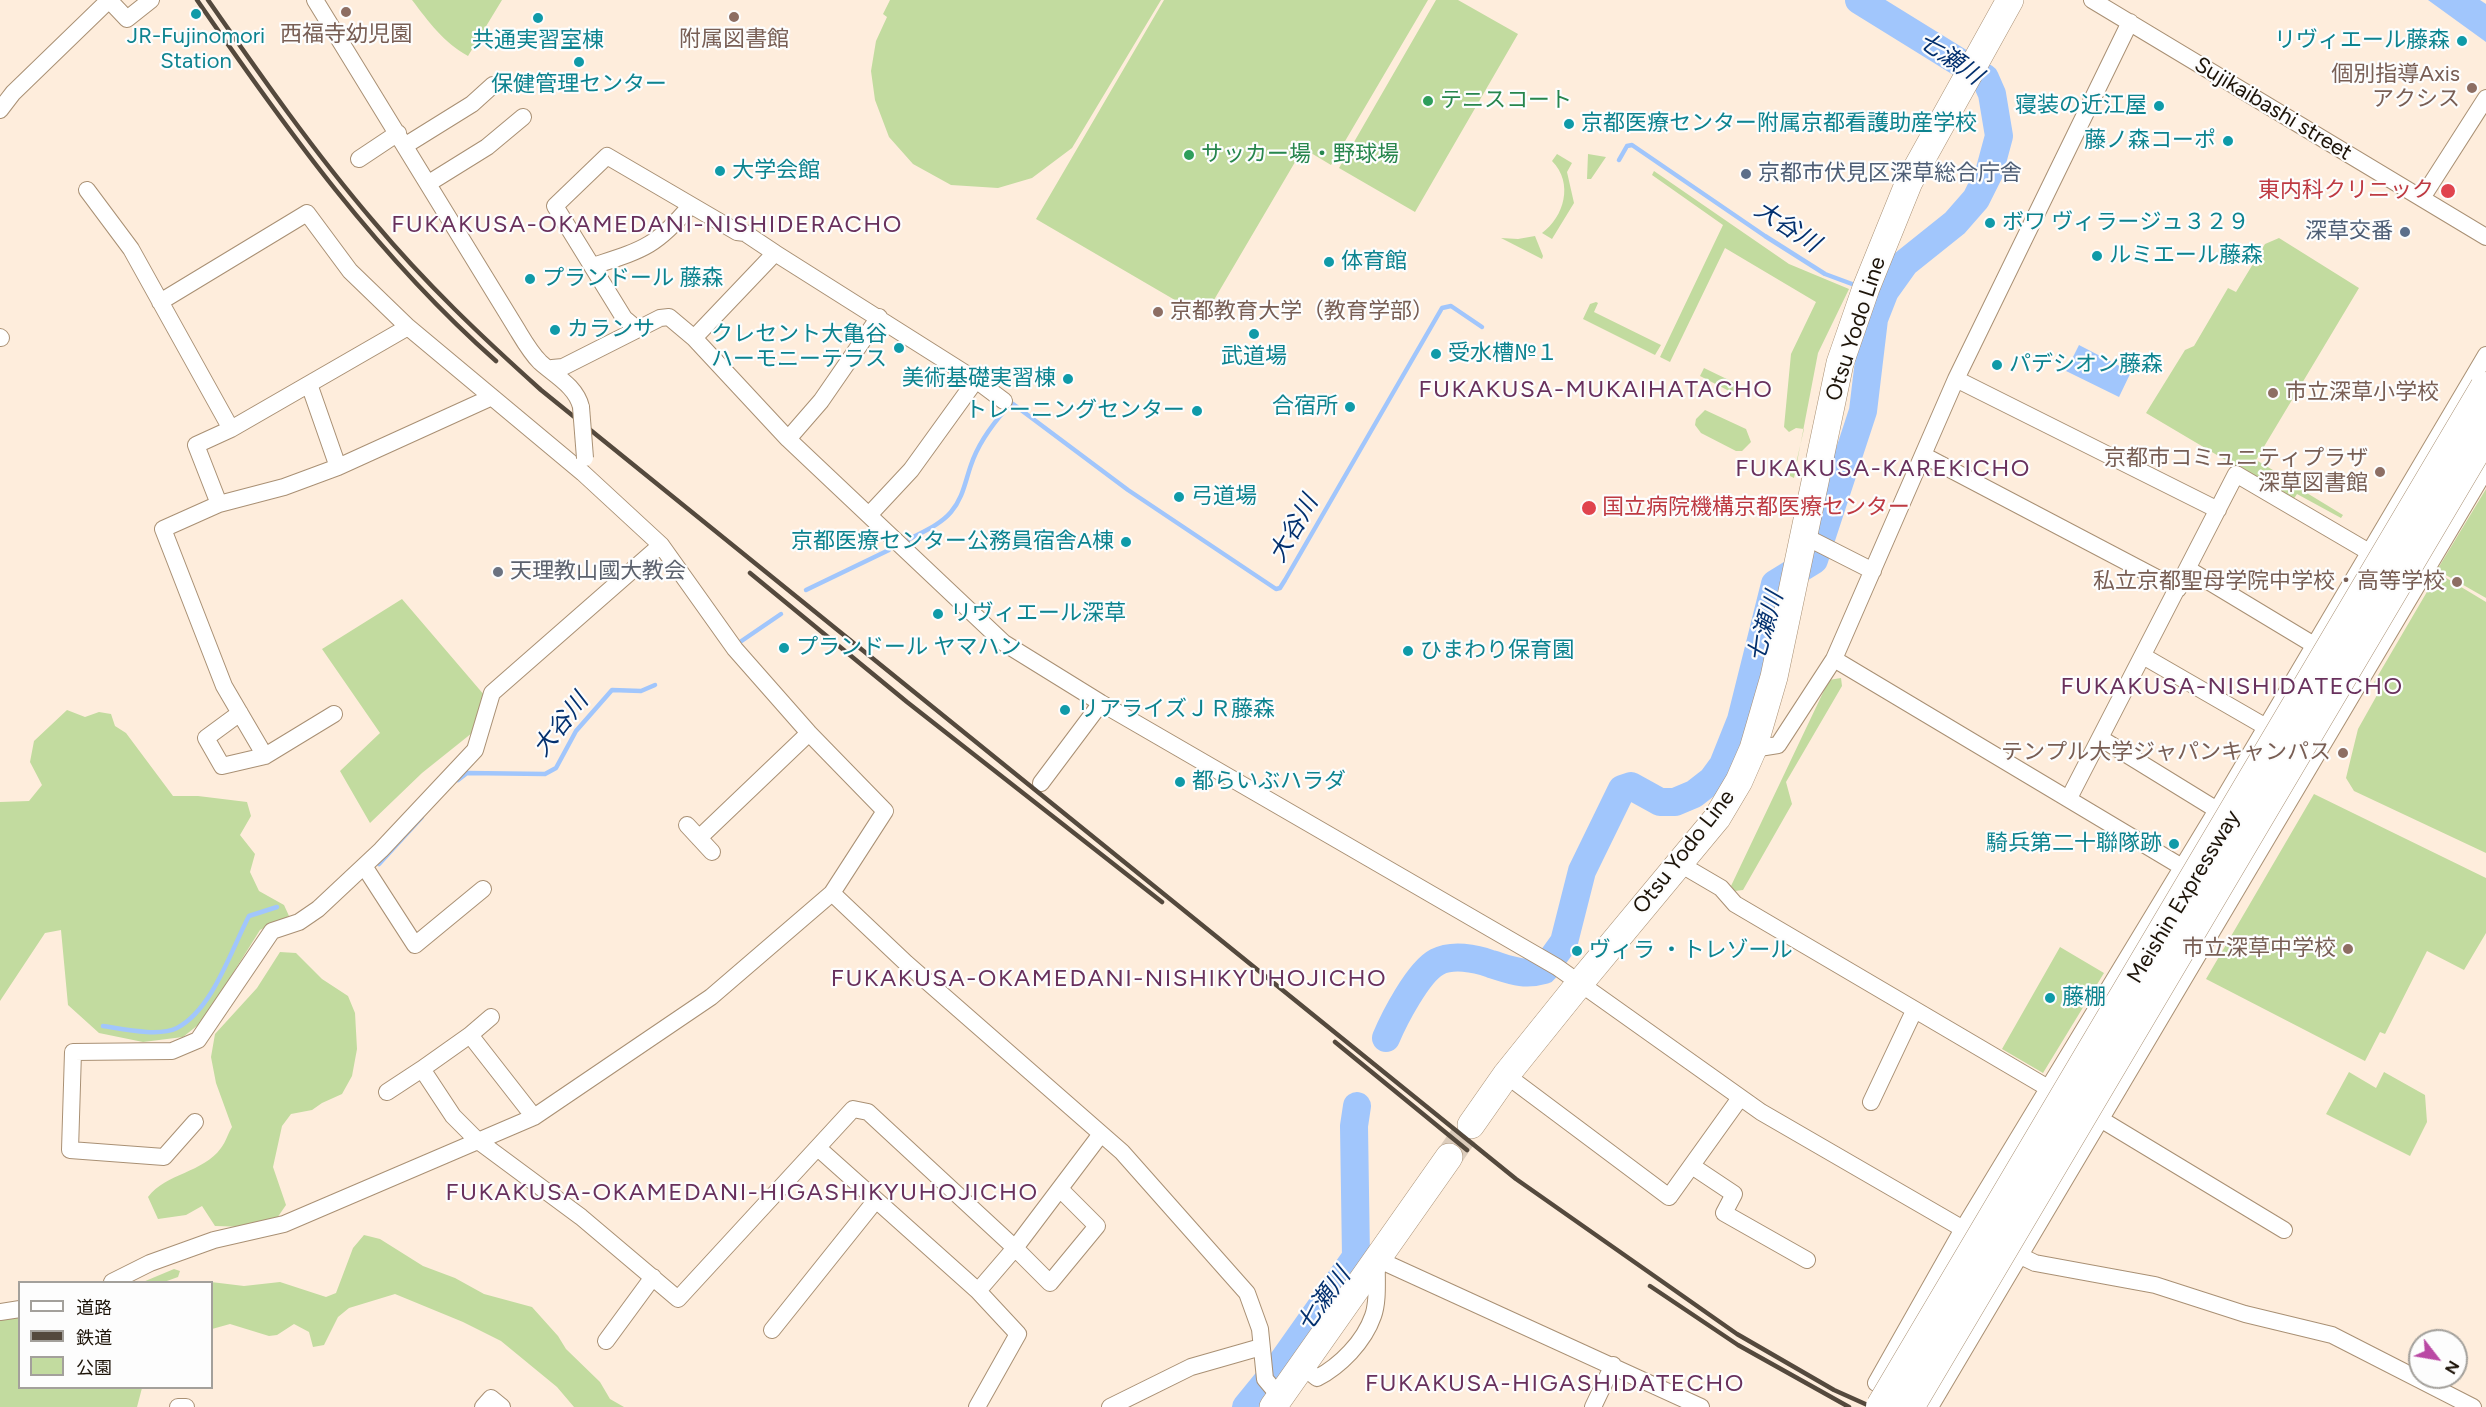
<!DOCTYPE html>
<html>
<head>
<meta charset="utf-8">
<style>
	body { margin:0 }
	#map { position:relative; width:2486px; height:1407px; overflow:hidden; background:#feeddc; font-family:Figtree,"Noto Sans JP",sans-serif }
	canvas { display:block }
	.legend { position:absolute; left:18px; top:1281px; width:195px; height:108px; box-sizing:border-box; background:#fdfdfd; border:2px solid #a3a09b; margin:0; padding:8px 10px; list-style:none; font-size:18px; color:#1d1409 }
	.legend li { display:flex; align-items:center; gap:12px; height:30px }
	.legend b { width:30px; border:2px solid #a3a09b }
	.north { position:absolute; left:2408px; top:1329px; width:60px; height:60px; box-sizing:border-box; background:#fdfdfd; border:2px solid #a3a09b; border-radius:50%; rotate:121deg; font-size:16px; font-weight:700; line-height:24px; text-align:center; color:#1d1409 }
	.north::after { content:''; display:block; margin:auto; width:21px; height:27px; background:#ba49a4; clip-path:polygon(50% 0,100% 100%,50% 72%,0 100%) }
</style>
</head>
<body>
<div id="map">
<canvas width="2486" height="1407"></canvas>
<ul class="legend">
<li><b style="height:8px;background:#fff"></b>道路</li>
<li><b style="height:8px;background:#54493d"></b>鉄道</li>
<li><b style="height:16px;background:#c2db9f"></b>公園</li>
</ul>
<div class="north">N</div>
</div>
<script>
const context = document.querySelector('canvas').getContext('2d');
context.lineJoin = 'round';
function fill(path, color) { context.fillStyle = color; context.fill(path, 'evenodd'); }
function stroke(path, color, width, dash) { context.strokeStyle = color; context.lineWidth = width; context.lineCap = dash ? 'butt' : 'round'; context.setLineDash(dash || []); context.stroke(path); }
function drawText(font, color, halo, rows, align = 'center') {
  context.font = font + ' Figtree,"Noto Sans JP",sans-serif'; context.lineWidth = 4.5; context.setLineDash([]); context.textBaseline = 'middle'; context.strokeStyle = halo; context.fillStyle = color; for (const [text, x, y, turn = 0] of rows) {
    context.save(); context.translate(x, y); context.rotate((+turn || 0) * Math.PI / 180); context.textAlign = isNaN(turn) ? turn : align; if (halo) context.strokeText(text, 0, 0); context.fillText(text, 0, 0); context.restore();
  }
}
fill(new Path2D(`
	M412,0H502L468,56C443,42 429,22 412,0Z
	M890,0H1161L1072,148L1032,178L998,188L951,185L913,164L889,137L875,100L871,71L876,41L887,17L883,14Z
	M1164,0H1428L1331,165L1311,153L1298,157L1211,305L1192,310L1036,219Z
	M1436,0H1458L1518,34L1415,212L1339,168Z
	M1557,154L1572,163L1567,172L1574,203L1552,239L1542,233C1564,217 1574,183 1552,161Z
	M1588,154L1606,157L1591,179H1587Z
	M1654,171L1789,264L1849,289L1818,353L1794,478L1790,476V468H1795L1804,429L1796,428L1789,432L1784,427L1791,354L1816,302L1725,248L1670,362L1660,357L1723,225L1652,175Z
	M1535,236L1543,256L1542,259L1501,238L1518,239Z
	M2279,238L2359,288L2256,460L2278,473L2275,480L2294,490L2297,487L2343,515L2341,518L2297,494L2293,500L2146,413L2185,350L2194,346L2228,288L2236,292L2265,244Z
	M1596,302L1598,303L1594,312L1661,345L1655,355L1583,319L1590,304Z
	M1704,368L1737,384L1733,393L1700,376Z
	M1705,410L1746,429L1751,442L1742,451H1736L1701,433L1695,425L1696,419Z
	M2486,489V598L2437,570Z
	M2438,573L2486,602V853L2354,791L2346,778L2358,729L2381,688L2373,684Z
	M402,599L485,696L472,733L422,773L370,823L340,771L380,733L322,649Z
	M1841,678L1842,686L1786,782L1792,804L1743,890L1735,891L1731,886L1829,680Z
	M67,710L85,717L99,712L111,714L115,726L126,733L173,796H198L247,802L251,816L240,835L255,854L250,872L259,891L284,905L289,916L260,930L203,1021L183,1037L143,1042L99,1033L68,1005L61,930L45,933L0,1001V802L29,801L42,785L30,762L34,741Z
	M2314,794L2486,878V933L2464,970L2427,951L2385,1034L2380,1032L2365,1061L2206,979Z
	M2060,947L2104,973L2043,1073L2002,1049Z
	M280,952L296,953L322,979L348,996L355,1013L357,1049L352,1076L342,1094L322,1103L312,1110L291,1114L282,1126L273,1167L286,1205L275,1221L248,1227L215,1226L202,1206L186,1215L158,1219L148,1197C166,1173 203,1173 221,1148C226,1142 228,1133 232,1127L216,1083L211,1057L215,1034L257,988Z
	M2349,1072L2376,1088L2384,1072L2425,1095L2427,1122L2410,1156L2326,1114Z
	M364,1235L380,1239L423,1266L455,1278L484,1294L532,1307L558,1336L566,1349L600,1382L610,1399L624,1407H574L557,1387L501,1341L463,1322L395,1294L349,1308L338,1317L324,1345L313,1347L309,1332L294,1324L277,1335L269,1336L230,1324L212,1329L211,1282L244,1286L280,1282L326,1297L336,1293L353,1248Z
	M174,1269L180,1271L178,1277L164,1282H143Z
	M19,1316L20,1388H142L137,1407H0V1318Z`), '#c2db9f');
fill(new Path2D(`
	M2428,0H2480L2486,4V42Z
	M2079,345L2131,372L2119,397L2066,371Z`), '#a1c6fc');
stroke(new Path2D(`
	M1619,160L1627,146L1632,145L1765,236L1825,274L1852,284
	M1013,404L1128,490L1276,589L1280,588L1285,580L1442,308L1451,306L1482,327
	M908,540C922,532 940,525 951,512C963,498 965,482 971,465C978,444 991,426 1006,409
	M806,590L889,550
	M740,642L781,614
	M458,780L467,773L545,774L556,768L576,731L612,690L641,691L655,685
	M379,864L422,817
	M103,1026C123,1029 159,1037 177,1028C213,1009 231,950 249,916L277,907`), '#a1c6fc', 4.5);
stroke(new Path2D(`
	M1386,1038C1394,1019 1418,972 1437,962C1452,954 1475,958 1491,964C1511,970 1523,976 1544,970L1564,942L1582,871L1622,789L1631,786L1660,802H1675L1694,794L1712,780L1723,765L1741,720L1775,584L1814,560L1863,411L1874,319L1885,291L1905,263L1955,223L1976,199L1989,173L1999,136L1992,94L1985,78L1859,0
	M1246,1407L1277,1369L1356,1257L1354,1126L1357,1106`), '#a1c6fc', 28);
stroke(new Path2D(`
	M1449,1157L1471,1125`), '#dcccbc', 27, [27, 14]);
const street = new Path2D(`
	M315,0L518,331C524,341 531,353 540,362C554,375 576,386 581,407
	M2092,0L2486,237
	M0,110L13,93L109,0L127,19L151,0
	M406,145L472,104L493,85
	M359,159L398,133
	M429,183L487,147L523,117
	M87,190L131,249L231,429
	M2422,198L2486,98
	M775,253L976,380L1004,401
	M593,266C642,250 656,247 690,206
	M160,302L307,213L350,271L408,327L583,473L661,545L735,649L809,733L885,811L832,893L906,963L1122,1152L1247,1293L1260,1329L1265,1379L1280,1397
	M637,329L624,318L555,206L607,156L737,232L745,233L775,253L694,338
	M0,337L1,338
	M552,368L563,367L660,318L669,317L694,338L788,439L1004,643L1101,703L1557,967L1761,1112L1958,1226L2035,1263L2155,1285L2245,1314L2332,1335L2473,1407
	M1956,379L2218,510
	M309,384L338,467
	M788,439L821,401L879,317
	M1923,455L2178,589
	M219,504L196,445L231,429L408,327
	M869,515L911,470L976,380
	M1804,536L1873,571
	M2188,569L2314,645
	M2143,656L2266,727
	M1834,659L2182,867
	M240,713L206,738L222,766L265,756L334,714
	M2100,738L2217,810
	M1753,749L1778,745L1834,659L1956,379L2130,22
	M265,756L224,686L163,529L219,504L284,487L338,467L492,397
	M1041,783L1101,703
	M2069,798L2236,474L2369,552
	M687,825L712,852
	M699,838L809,733
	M1680,864L1721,888L1735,904L2048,1088
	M364,866L415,945L483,889
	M470,1035L491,1017
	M1506,1075L1669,1197L1740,1098
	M387,1092L422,1069
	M1871,1102L1914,1011
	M534,1117L470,1035L422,1069L453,1116L477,1140L581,1217L678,1299L853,1109L868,1112L1015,1248L1050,1283L1097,1226L1060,1189
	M2102,1120L2284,1230
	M195,1122L164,1157L70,1150L73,1052L172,1051L198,1040L272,931L299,922L318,909L381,850L475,750L492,693L661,545
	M818,1148L978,1291L1018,1334L977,1407
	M1692,1166L1734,1194L1724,1213L1807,1260
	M112,1282L150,1263L214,1240L284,1224L534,1117L711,997L832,893
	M978,1291L1015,1248L1101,1134
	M0,1312L20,1309
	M772,1330L876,1200
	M606,1341L653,1277
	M1303,1367L1317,1378C1340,1366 1364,1342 1373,1316C1379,1300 1376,1276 1377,1259L1701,1407
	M1876,1383L1963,1229L2217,810L2486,355
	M178,1407H186
	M483,1407L491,1398L502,1407
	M1110,1407L1191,1367L1261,1347
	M1593,1407L1613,1365
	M1930,1407L2486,469`);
const primary = new Path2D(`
	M1471,1125L1506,1075L1580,983L1717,818L1739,781L1753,749L1774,677L1840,363L1866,288L1909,182L2010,0
	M1273,1407L1449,1157`);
stroke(street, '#a99074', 18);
stroke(primary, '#a99074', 28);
stroke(street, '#fff', 16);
stroke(primary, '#fff', 27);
stroke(new Path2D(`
	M197,0C286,129 378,257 496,361
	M208,0C261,76 314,152 374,222C425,283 482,337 541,390L1516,1179L1737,1334L1834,1390L1872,1407
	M750,573L907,702L1162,902
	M1335,1042L1467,1150
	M1650,1286L1738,1345L1849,1407`), '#54493d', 4.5);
const streetBridge = new Path2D(`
	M581,407L585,458`);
const highwayBridge = new Path2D(`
	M1882,1407L2486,388
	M1908,1407L2486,431`);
stroke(streetBridge, '#a99074', 18, []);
stroke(highwayBridge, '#a99074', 33, []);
stroke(streetBridge, '#fff', 16);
stroke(highwayBridge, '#fff', 32);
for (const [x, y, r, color] of [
	[346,12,6,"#8d6e63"],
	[196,14,6,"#0f9aa8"],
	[734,17,6,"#8d6e63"],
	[538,18,6,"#0f9aa8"],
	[2462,41,6,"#0f9aa8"],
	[579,62,6,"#0f9aa8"],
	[2472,88,6,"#8d6e63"],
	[1428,101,6,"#2e9e5b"],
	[2159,106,6,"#0f9aa8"],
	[1569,124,6,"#0f9aa8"],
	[2228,141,6,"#0f9aa8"],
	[1189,155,6,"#2e9e5b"],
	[720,171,6,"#0f9aa8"],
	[1746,174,6,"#5c6f8a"],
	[2448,191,8,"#e0444e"],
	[1990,223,6,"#0f9aa8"],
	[2405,232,6,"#5c6f8a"],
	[2097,256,6,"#0f9aa8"],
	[1329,262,6,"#0f9aa8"],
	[530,279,6,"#0f9aa8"],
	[1158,312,6,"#8d6e63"],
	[555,330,6,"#0f9aa8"],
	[1254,334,6,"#0f9aa8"],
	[899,348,6,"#0f9aa8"],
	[1436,354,6,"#0f9aa8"],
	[1997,365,6,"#0f9aa8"],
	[1068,379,6,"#0f9aa8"],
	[2273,393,6,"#8d6e63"],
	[1350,407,6,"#0f9aa8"],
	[1197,411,6,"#0f9aa8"],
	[2380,472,6,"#8d6e63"],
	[1179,497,6,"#0f9aa8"],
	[1589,508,8,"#e0444e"],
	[1126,542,6,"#0f9aa8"],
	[498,572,6,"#6b7280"],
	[2457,582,6,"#8d6e63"],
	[938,614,6,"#0f9aa8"],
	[784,648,6,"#0f9aa8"],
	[1408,651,6,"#0f9aa8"],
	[1065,710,6,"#0f9aa8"],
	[2343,753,6,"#8d6e63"],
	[1180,782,6,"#0f9aa8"],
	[2174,844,6,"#0f9aa8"],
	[2348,949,6,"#8d6e63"],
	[1577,951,6,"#0f9aa8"],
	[2050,998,6,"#0f9aa8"]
]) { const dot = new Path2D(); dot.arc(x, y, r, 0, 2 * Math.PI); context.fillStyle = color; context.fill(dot); stroke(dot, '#fdfdfd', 2); }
drawText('22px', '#785e54', '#fdfdfd', [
	["西福寺幼児園",346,35,"center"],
	["附属図書館",734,40,"center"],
	["個別指導Axis",2460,75],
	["アクシス",2460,100],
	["京都教育大学（教育学部）",1170,312,"left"],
	["市立深草小学校",2285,393,"left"],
	["京都市コミュニティプラザ",2368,459],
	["深草図書館",2368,484],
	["私立京都聖母学院中学校・高等学校",2445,582],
	["テンプル大学ジャパンキャンパス",2331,753],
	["市立深草中学校",2336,949]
], 'right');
drawText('22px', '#0d838f', '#fdfdfd', [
	["JR-Fujinomori",196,37,"center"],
	["Station",196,62,"center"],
	["共通実習室棟",538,41,"center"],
	["リヴィエール藤森",2450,41,"right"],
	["保健管理センター",579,85,"center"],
	["寝装の近江屋",2147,106,"right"],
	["京都医療センター附属京都看護助産学校",1581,124],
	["藤ノ森コーポ",2216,141,"right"],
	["大学会館",732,171],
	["ボワ ヴィラージュ３２９",2002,223],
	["ルミエール藤森",2109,256],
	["体育館",1341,262],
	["プランドール 藤森",542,279],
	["カランサ",567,330],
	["クレセント大亀谷",887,335,"right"],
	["ハーモニーテラス",887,360,"right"],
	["受水槽№１",1448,354],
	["武道場",1254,357,"center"],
	["パデシオン藤森",2009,365],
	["美術基礎実習棟",1056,379,"right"],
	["合宿所",1338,407,"right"],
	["トレーニングセンター",1185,411,"right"],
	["弓道場",1191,497],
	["京都医療センター公務員宿舎A棟",1114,542,"right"],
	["リヴィエール深草",950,614],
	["プランドール ヤマハン",796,648],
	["ひまわり保育園",1420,651],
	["リアライズＪＲ藤森",1077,710],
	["都らいぶハラダ",1192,782],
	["騎兵第二十聯隊跡",2162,844,"right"],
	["ヴィラ ・トレゾール",1589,951],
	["藤棚",2062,998]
], 'left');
drawText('22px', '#27864d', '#fdfdfd', [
	["テニスコート",1440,101],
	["サッカー場・野球場",1201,155]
], 'left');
drawText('22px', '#1d1409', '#fdfdfd', [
	["Sujikaibashi street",2273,109,31],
	["Otsu Yodo Line",1856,329,-72],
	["Otsu Yodo Line",1684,852,-52],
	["Meishin Expressway",2184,897,-59]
]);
drawText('22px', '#4e5e75', '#fdfdfd', [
	["京都市伏見区深草総合庁舎",1758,174],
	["深草交番",2393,232,"right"]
], 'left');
drawText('22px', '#be3a42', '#fdfdfd', [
	["東内科クリニック",2434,191],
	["国立病院機構京都医療センター",1602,508,"left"]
], 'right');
drawText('22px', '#5b616d', '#fdfdfd', [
	["天理教山國大教会",510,572]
], 'left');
drawText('italic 24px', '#04316f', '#fdfdfd', [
	["七瀬川",1950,59,35],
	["大谷川",1787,227,33],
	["大谷川",1294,529,-60],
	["七瀬川",1766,627,-74],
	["大谷川",561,725,-52],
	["七瀬川",1324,1300,-54]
]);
context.letterSpacing = '1.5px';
drawText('24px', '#68305c', '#fdfdfd', [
	["FUKAKUSA-OKAMEDANI-NISHIDERACHO",647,225],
	["FUKAKUSA-MUKAIHATACHO",1596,390],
	["FUKAKUSA-KAREKICHO",1883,469],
	["FUKAKUSA-NISHIDATECHO",2232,687],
	["FUKAKUSA-OKAMEDANI-NISHIKYUHOJICHO",1109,979],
	["FUKAKUSA-OKAMEDANI-HIGASHIKYUHOJICHO",742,1193],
	["FUKAKUSA-HIGASHIDATECHO",1555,1384]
]);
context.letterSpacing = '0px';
</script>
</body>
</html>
